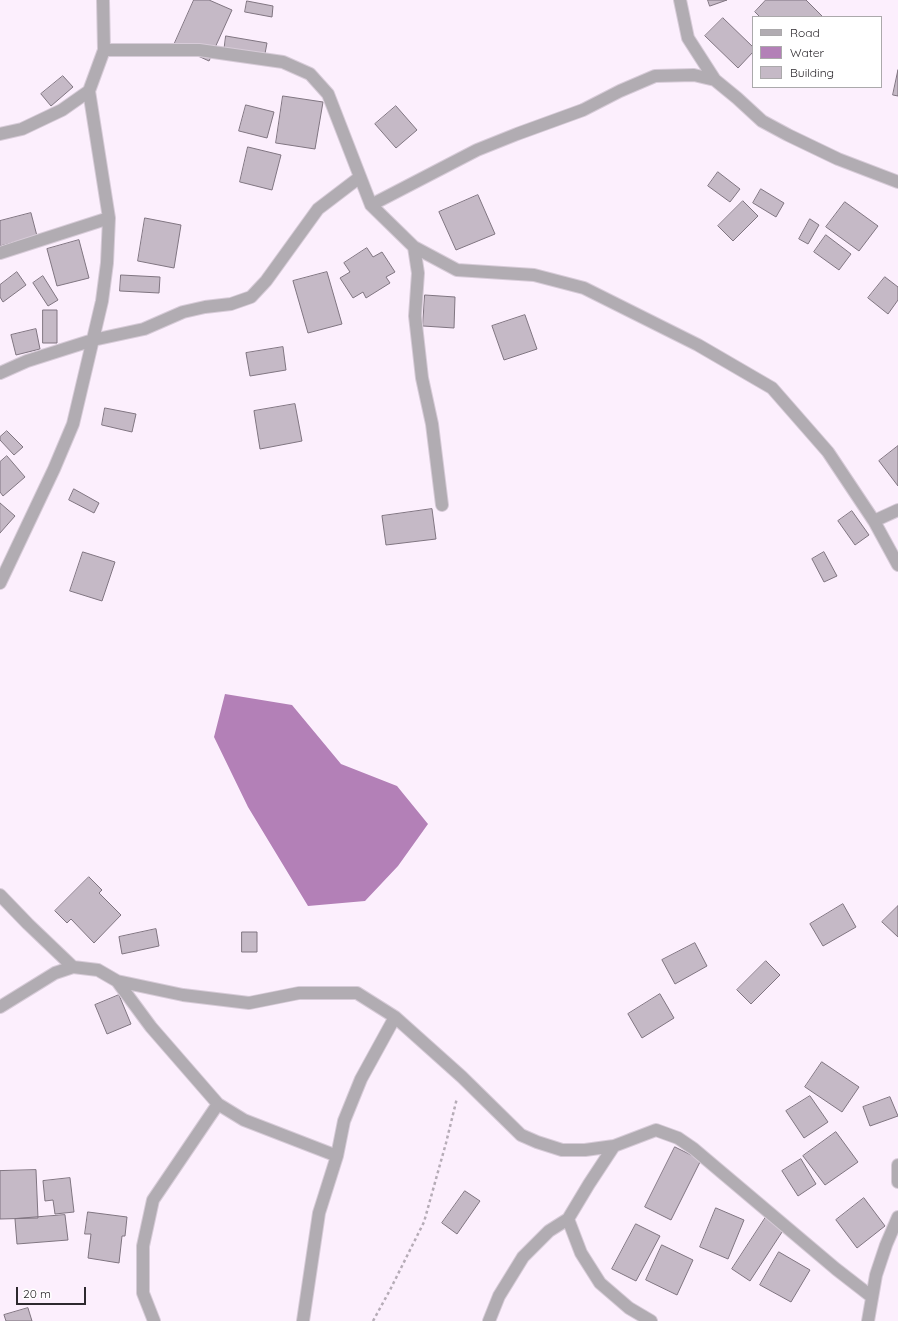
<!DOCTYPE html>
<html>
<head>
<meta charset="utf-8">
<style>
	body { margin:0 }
	#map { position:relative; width:898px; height:1321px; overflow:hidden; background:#fceffd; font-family:Quicksand,sans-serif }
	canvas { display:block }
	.legend { position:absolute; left:752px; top:16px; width:130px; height:72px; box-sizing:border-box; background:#fff; border:1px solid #aba9ab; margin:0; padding:5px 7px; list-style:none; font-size:12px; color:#2d292e }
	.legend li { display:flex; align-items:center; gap:8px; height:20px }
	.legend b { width:20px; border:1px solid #aba9ab }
	.scale { position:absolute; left:16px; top:1287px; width:70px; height:18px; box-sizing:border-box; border:2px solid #2d292e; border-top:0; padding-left:5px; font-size:12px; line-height:14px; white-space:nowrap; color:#2d292e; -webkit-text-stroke:3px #fff; paint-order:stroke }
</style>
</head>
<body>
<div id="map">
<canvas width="898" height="1321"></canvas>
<ul class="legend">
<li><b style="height:5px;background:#b1acb2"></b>Road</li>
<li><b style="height:11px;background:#b380b7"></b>Water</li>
<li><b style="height:11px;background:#c5b9c6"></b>Building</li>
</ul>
<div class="scale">20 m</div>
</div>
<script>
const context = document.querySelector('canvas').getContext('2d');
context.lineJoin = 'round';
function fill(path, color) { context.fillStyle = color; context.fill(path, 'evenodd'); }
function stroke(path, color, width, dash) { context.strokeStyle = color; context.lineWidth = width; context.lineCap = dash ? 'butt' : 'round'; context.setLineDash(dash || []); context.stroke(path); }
fill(new Path2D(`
	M225,694L292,705L341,764L397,786L428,824L398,866L365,901L308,906L248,807L214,737Z`), '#b380b7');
const building = new Path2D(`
	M194,0H209L232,10L209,61L174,45Z
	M708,0H727L710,6Z
	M766,0H806L822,16L820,17H760L755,12Z
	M247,1L273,6L272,17L245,12Z
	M723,18L753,47V52L738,68L705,36Z
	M226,36L267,43L264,59L224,52Z
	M898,70V96L893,95Z
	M63,76L73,87L51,106L41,94Z
	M283,96L323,102L315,149L276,143Z
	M246,105L274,112L267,138L239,131Z
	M396,106L417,130L396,148L375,124Z
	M248,147L281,155L272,190L240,182Z
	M718,172L740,189L730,202L708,186Z
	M761,189L784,203L776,217L753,203Z
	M478,195L495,234L456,250L439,212Z
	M743,201L758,216L733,241L718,226Z
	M845,202L878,226L859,251L826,227Z
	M31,213L37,236L0,246V221Z
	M145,218L181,225L174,268L138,261Z
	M810,219L819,225L808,244L799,239Z
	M826,235L851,254L839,270L814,252Z
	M79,240L89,278L57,286L47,249Z
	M367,248L373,257L382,252L395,272L386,277L390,283L366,298L363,292L353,298L340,278L350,272L344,263Z
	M17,272L26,285L3,302L0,297V285Z
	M327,272L342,324L308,333L293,281Z
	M121,275L160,277L159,293L120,291Z
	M43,276L58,300L48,306L33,283Z
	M885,277L898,287V300L888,314L868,298Z
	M425,295L455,297L454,328L423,326Z
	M43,310H57V343H43Z
	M525,315L537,349L504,360L492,326Z
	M36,329L40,349L16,355L11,335Z
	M283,347L286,370L250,376L246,353Z
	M295,404L302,441L260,449L254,411Z
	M105,408L136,414L132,432L102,425Z
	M7,431L23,447L14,455L0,440V437Z
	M898,446V486L879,461Z
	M7,456L25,477L3,496L0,492V462Z
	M74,489L99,503L94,513L69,500Z
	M0,503L15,516L0,533Z
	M432,509L436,539L386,545L382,516Z
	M852,511L869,535L855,545L838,521Z
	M83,552L115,562L102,601L70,591Z
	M824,552L837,576L824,582L812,559Z
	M89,877L102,890L99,893L121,915L94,943L71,919L67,923L55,911Z
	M843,904L856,927L823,946L810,924Z
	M898,906V937L882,922Z
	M156,929L159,946L122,954L119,937Z
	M242,932H257V952H242Z
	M695,943L707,966L675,984L662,960Z
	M766,961L780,975L751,1004L737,990Z
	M660,994L674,1018L642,1038L628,1014Z
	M119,995L131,1024L107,1034L95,1005Z
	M822,1062L859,1087L842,1112L805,1087Z
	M810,1096L828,1122L804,1138L786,1111Z
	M890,1097L898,1116L870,1126L863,1107Z
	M836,1132L858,1162L825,1185L803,1156Z
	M675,1147L701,1160L671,1220L645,1207Z
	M801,1159L816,1184L798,1196L782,1171Z
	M36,1170L38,1218L0,1219V1171Z
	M70,1178L74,1212L55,1214L53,1200L45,1201L43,1181Z
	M465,1191L480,1201L457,1234L442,1223Z
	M864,1198L885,1226L857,1248L836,1220Z
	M716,1208L744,1220L728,1259L700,1247Z
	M88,1212L127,1217L125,1236H122L119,1263L88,1258L91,1234H85Z
	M65,1215L68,1240L17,1244L15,1219Z
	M766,1217L784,1229L750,1281L732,1269Z
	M636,1224L660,1236L636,1281L612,1269Z
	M662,1245L693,1260L677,1295L646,1280Z
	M779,1252L810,1270L791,1302L760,1285Z
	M28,1308L32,1321H6L4,1315Z`);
fill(building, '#c5b9c6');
stroke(building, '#807581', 1);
const minor = new Path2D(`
	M680,0L688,38L715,80
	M104,50H199L283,62L310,74L328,94L371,205L414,247L457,270L534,275L584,288L698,345L772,388L828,452L874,521L898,565
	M0,134L22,129L62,110L89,91
	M371,205L477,150L517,134L583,110L620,91L655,76L694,75L715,80L737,98L762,121L788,135L838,159L898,182
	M414,247L418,273L415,316L422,378L432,424L442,505
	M0,253L109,218
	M0,373L27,361L93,340L144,329L183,312L205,307L231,304L251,297L266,281L318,209L360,177
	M874,521L898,510
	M0,583L54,469L73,424L102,301L107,263L109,218L89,91L104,50L103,0
	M0,895L28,924L73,967
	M117,981L151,1027L218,1104L244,1120L337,1156
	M0,1007L55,973L73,967L98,970L117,981L183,995L249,1003L299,993H357L395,1017L462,1077L521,1135L537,1142L562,1150H585L614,1146L656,1130L678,1138L694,1149L836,1269L872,1297
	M898,1165V1182
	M568,1219L581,1253L600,1283L629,1308L651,1321
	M154,1321L143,1293V1246L153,1200L218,1104
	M303,1321L319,1213L337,1156L344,1121L361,1079L395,1017
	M489,1321L499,1296L523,1257L549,1231L568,1219L589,1184L614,1146
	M868,1321L876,1275L886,1245L898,1217`);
stroke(minor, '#d7cbd8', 14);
stroke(new Path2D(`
	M373,1321L390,1290L424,1222L446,1143L457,1098`), '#b6acb7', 2.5, [3, 3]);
stroke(minor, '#b1acb2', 12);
</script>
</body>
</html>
